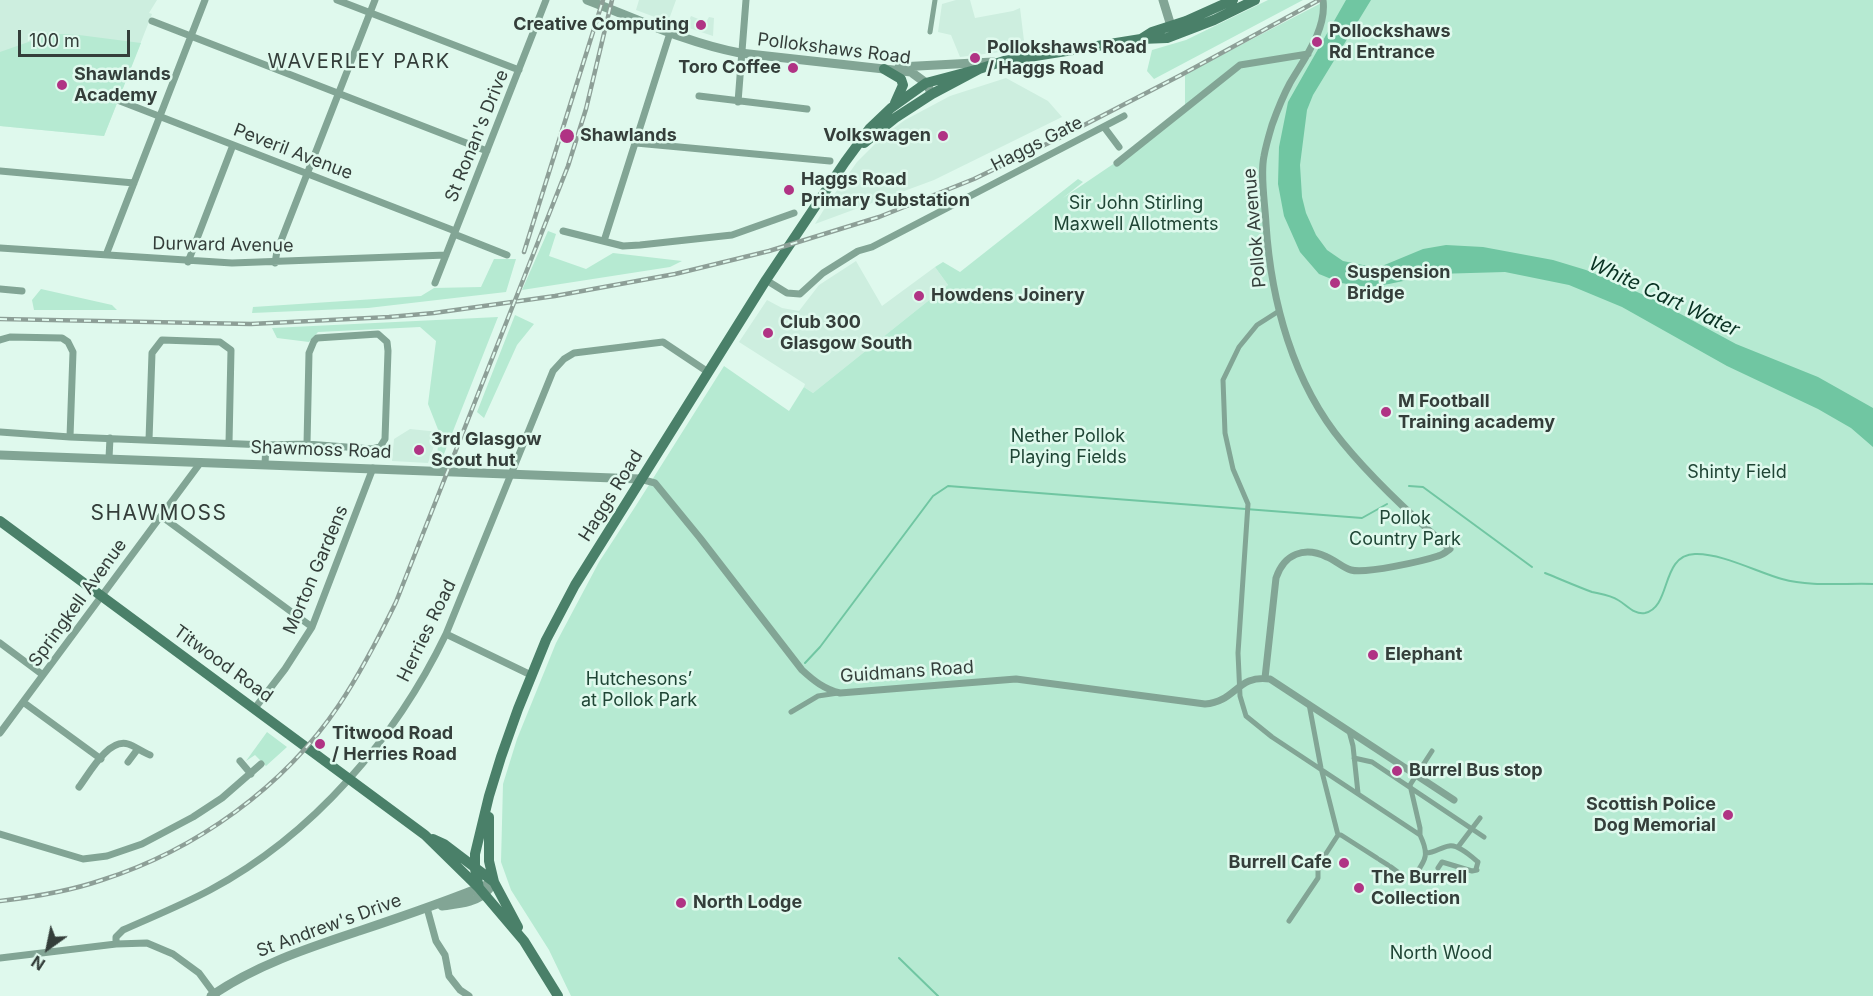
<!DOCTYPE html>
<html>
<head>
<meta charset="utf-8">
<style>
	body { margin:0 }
	#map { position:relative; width:1873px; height:996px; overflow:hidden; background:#dff9ed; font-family:Inter,sans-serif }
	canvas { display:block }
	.north { position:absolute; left:18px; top:918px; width:60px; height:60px; -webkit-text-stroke:4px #dff9ed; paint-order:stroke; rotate:213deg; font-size:16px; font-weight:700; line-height:24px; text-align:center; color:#343e3a }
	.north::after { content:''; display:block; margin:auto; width:21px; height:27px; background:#343e3a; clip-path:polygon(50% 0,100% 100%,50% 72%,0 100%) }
	.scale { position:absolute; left:18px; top:30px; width:112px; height:27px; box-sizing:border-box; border:3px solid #343e3a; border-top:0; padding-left:8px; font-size:18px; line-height:21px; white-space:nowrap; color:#343e3a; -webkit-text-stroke:4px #dff9ed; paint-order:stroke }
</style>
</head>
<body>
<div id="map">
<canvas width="1873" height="996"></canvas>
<div class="north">N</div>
<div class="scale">100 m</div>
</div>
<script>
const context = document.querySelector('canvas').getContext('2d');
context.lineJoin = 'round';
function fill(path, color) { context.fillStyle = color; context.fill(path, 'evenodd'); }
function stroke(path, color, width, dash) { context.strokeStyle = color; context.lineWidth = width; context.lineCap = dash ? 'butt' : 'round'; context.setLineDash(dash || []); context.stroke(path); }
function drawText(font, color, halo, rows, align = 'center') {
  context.font = font + ' Inter,sans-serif'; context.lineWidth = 5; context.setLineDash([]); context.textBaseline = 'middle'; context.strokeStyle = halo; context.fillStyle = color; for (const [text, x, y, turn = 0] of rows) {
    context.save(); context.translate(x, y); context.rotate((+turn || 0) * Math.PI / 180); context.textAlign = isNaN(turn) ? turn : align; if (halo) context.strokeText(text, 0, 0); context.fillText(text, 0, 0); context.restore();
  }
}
fill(new Path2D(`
	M0,0H157L149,13L152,14L104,136L0,126Z
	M639,0H676L668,22L636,10Z
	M956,0H970L975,18L1013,11L1020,8L1025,49L960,57L951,35L938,32L942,4Z
	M691,16L706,22L709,17L714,18L713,36L686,27Z
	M1006,78L1048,101L1062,117L934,180L815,224L826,206L857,162L883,136L905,120L950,96Z
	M856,261L882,306L935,267L948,285L813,393L804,387L805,384L739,342L767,300L782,308L799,311L819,285Z
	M410,429L439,432L428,463L392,461L394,439Z`), '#cdeedf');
fill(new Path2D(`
	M1268,0H1303L1154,79L1147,71L1152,50L1186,40Z
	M1327,0H1873V996H571L549,950L511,890L501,862L503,784L517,739L556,643L599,562L635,507L724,366L789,411L804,387L813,393L948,285L935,267L943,262L960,272L1078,179L1083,182L1063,198L1131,152L1185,108V74Z
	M39,33L79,35L141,43L104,136L0,126V52L37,39Z
	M548,231L556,234L549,256L586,269L613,253L682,261L670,267L522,290Z
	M494,259H516L506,292L368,308L252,313L253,307L421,296L434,288L481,287Z
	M41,289L112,305L117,310H34L32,300Z
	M515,315L534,324L517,345L484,418L477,412Z
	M498,317L442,459L437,457L439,432L428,404L436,341L420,327L318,332L309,342L277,338L272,328Z
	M267,732L287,747L266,766L255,755L246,761Z`), '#b6ead2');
fill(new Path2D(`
	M1346,0H1371L1313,95L1307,110L1300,165L1302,197L1306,213L1316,235L1327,250L1343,261L1368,266H1382L1423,249L1446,245L1483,247L1553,260L1586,270L1651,298L1736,344L1818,377L1873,408V447L1851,428L1818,409L1727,366L1622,307L1569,285L1505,272L1436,274L1389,284L1368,287L1341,283L1319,274L1300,252L1284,216L1278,184L1279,147L1288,102Z`), '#70c6a2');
stroke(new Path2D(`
	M1409,486L1423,487L1532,567
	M1545,573C1560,579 1576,586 1592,592C1600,594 1610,595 1618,600C1627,605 1634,615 1645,613C1672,607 1660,555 1695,554C1721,553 1757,572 1782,579C1810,587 1844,583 1873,584
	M805,663L820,647L933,496L948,486L1362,518L1387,504
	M899,958L938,996`), '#70c6a2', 2);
stroke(new Path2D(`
	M930,32L935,0
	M1279,311L1257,325L1239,347L1223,380L1225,433L1233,469L1248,504L1238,653L1240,696L1246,716L1272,737L1420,835C1431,858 1424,861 1411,881
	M791,712L818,696L838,693
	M1349,731L1353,746L1358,793
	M1354,758L1372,762L1484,837
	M1338,835H1341L1377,858
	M1420,835V828L1410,785L1432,751
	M1458,847L1480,818
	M1426,853C1435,853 1441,847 1449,846C1458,844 1472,857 1478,862L1476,869
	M1380,860L1388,865
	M1391,867L1399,873
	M1438,868L1442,862L1472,871L1477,870
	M1289,921L1318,878V866L1338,835L1321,768L1309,704`), '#82a595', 5);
stroke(new Path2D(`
	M337,0L519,70
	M152,21L487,151
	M699,96L807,109
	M120,101L455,231
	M738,102L746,0
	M1104,127L1119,147
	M636,143L830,161
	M1117,163L1240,65L1308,54
	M0,171L134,183
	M563,231L623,246L640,245L732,235L794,213
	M454,234L507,255
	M604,241L670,33
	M0,248L232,263L446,255
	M106,255L205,0
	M188,262L233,145
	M275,263L277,251L375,0
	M766,280L787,293L800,294L823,273L858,251L872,247L1124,116
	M435,283L546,0
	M0,289L22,291
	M0,340L10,337L62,338L68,342L73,352L70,437
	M0,432L70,437L266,445L307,444L372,449L380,447L385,439L388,351L387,342L378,334L317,338L314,341L309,353L307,444
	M149,440L152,353L162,340L220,342L231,350L229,443
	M109,458L110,438
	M265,464L266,445
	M640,479L655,483L700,538L802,670C814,681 824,689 840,693L1016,679L1205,704C1236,702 1237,674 1270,679L1454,800
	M161,516L312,627
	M446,634L531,675
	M0,643L43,675
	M1265,678L1276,578C1284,554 1304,546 1327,557C1335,560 1343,568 1351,570C1366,574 1423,561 1438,556C1443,555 1446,552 1450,549C1412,516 1375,482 1343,443C1293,383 1271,301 1266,224C1265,203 1260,175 1264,156C1266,145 1269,135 1272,125C1277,111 1283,96 1290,83C1304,59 1327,29 1323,0
	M23,702L101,759
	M255,708L285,669L312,627L373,468
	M0,733L201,462
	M240,761L251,774
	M128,762L137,750
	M79,787C89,774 108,738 128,744C135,746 142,752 150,755
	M0,834L83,859L107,856L142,844L193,817L222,798L261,764
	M427,908L436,941L445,955L449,976L460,990L469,996
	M116,944V937L123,930C152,917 182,905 210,890C313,835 396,738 446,634L553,371L564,359L574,353L663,342L708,372
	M0,958L116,944L147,943L173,954L199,973L216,996`), '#82a595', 7);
stroke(new Path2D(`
	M587,0C637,19 687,43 740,53L911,72L926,83L932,94
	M1163,0L1171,26
	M899,67L993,62
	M0,455L640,479
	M442,906C458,904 478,903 489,889
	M211,996C256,965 308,948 359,931C404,916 450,900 494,882`), '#82a595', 9);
stroke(new Path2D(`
	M1141,39L1152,32L1186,21L1233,0
	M884,69L901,79L903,85L895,103
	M864,143L895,118L932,94L979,69L1004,61L1141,39L1167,38L1214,20L1255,0
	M0,521L425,835L479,888L524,941L558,996
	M489,817V861L494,882L518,927
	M433,839L444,844L494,882
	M479,888L475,869V854L489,796L501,757L518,709L546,640L575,585L766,280L845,162L870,128L891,108L926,83L979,69`), '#4a8069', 10);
const rail = new Path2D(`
	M524,252L603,0
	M0,319L251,324L389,317L434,313L555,296L675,274L769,251L879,217L974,179L1059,138L1181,75L1319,0
	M0,901C34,897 70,891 102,880C196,850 284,787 339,705C361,672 379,637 396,602L568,166L586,109L612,0`);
stroke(rail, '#8d9f97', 4.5);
stroke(rail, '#dff9ed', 2, [7]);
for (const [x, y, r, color] of [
	[701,25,6,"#b03384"],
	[1317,42,6,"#b03384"],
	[975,58,6,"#b03384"],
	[793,68,6,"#b03384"],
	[62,85,6,"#b03384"],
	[567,136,8,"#b03384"],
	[943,136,6,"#b03384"],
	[789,190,6,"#b03384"],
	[1335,283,6,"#b03384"],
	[919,296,6,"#b03384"],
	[768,333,6,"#b03384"],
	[1386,412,6,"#b03384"],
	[419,450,6,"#b03384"],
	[1373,655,6,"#b03384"],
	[320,744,6,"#b03384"],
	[1397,771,6,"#b03384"],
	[1728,815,6,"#b03384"],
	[1344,863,6,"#b03384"],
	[1359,888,6,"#b03384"],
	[681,903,6,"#b03384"]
]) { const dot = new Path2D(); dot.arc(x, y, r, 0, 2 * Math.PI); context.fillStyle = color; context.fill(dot); stroke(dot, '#dff9ed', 2); }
drawText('bold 18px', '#343e3a', '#dff9ed', [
	["Creative Computing",689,25,"right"],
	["Pollockshaws",1329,32],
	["Rd Entrance",1329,53],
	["Pollokshaws Road",987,48],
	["/ Haggs Road",987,69],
	["Toro Coffee",781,68,"right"],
	["Shawlands",74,75],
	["Academy",74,96],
	["Shawlands",580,136],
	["Volkswagen",931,136,"right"],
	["Haggs Road",801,180],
	["Primary Substation",801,201],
	["Suspension",1347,273],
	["Bridge",1347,294],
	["Howdens Joinery",931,296],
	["Club 300",780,323],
	["Glasgow South",780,344],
	["M Football",1398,402],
	["Training academy",1398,423],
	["3rd Glasgow",431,440],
	["Scout hut",431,461],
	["Elephant",1385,655],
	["Titwood Road",332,734],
	["/ Herries Road",332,755],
	["Burrel Bus stop",1409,771],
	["Scottish Police",1716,805,"right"],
	["Dog Memorial",1716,826,"right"],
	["Burrell Cafe",1332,863,"right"],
	["The Burrell",1371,878],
	["Collection",1371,899],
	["North Lodge",693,903]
], 'left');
drawText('18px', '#343e3a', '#dff9ed', [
	["Pollokshaws Road",834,49,7],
	["St Ronan's Drive",477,136,-68],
	["Haggs Gate",1037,144,-27],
	["Peveril Avenue",293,152,21],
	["Pollok Avenue",1255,228,-95],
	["Durward Avenue",223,245,1],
	["Shawmoss Road",321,450,2],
	["Haggs Road",611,496,-58],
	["Morton Gardens",316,570,-67],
	["Springkell Avenue",78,603,-54],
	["Herries Road",427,631,-64],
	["Titwood Road",223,664,36],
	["Guidmans Road",907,672,-4],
	["St Andrew's Drive",329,926,-20]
]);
drawText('18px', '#1f4535', '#dff9ed', [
	["Sir John Stirling",1136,204],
	["Maxwell Allotments",1136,225],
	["Nether Pollok",1068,437],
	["Playing Fields",1068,458],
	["Shinty Field",1737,473],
	["Pollok",1405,519],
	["Country Park",1405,540],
	["Hutchesons’",639,680],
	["at Pollok Park",639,701],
	["North Wood",1441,954]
]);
context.letterSpacing = '1.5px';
drawText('20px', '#343e3a', '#dff9ed', [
	["WAVERLEY PARK",359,62]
]);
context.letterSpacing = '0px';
drawText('italic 20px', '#083122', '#dff9ed', [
	["White Cart Water",1664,297,25]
]);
context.letterSpacing = '1.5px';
drawText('21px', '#343e3a', '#dff9ed', [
	["SHAWMOSS",159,514]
]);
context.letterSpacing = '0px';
</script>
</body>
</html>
